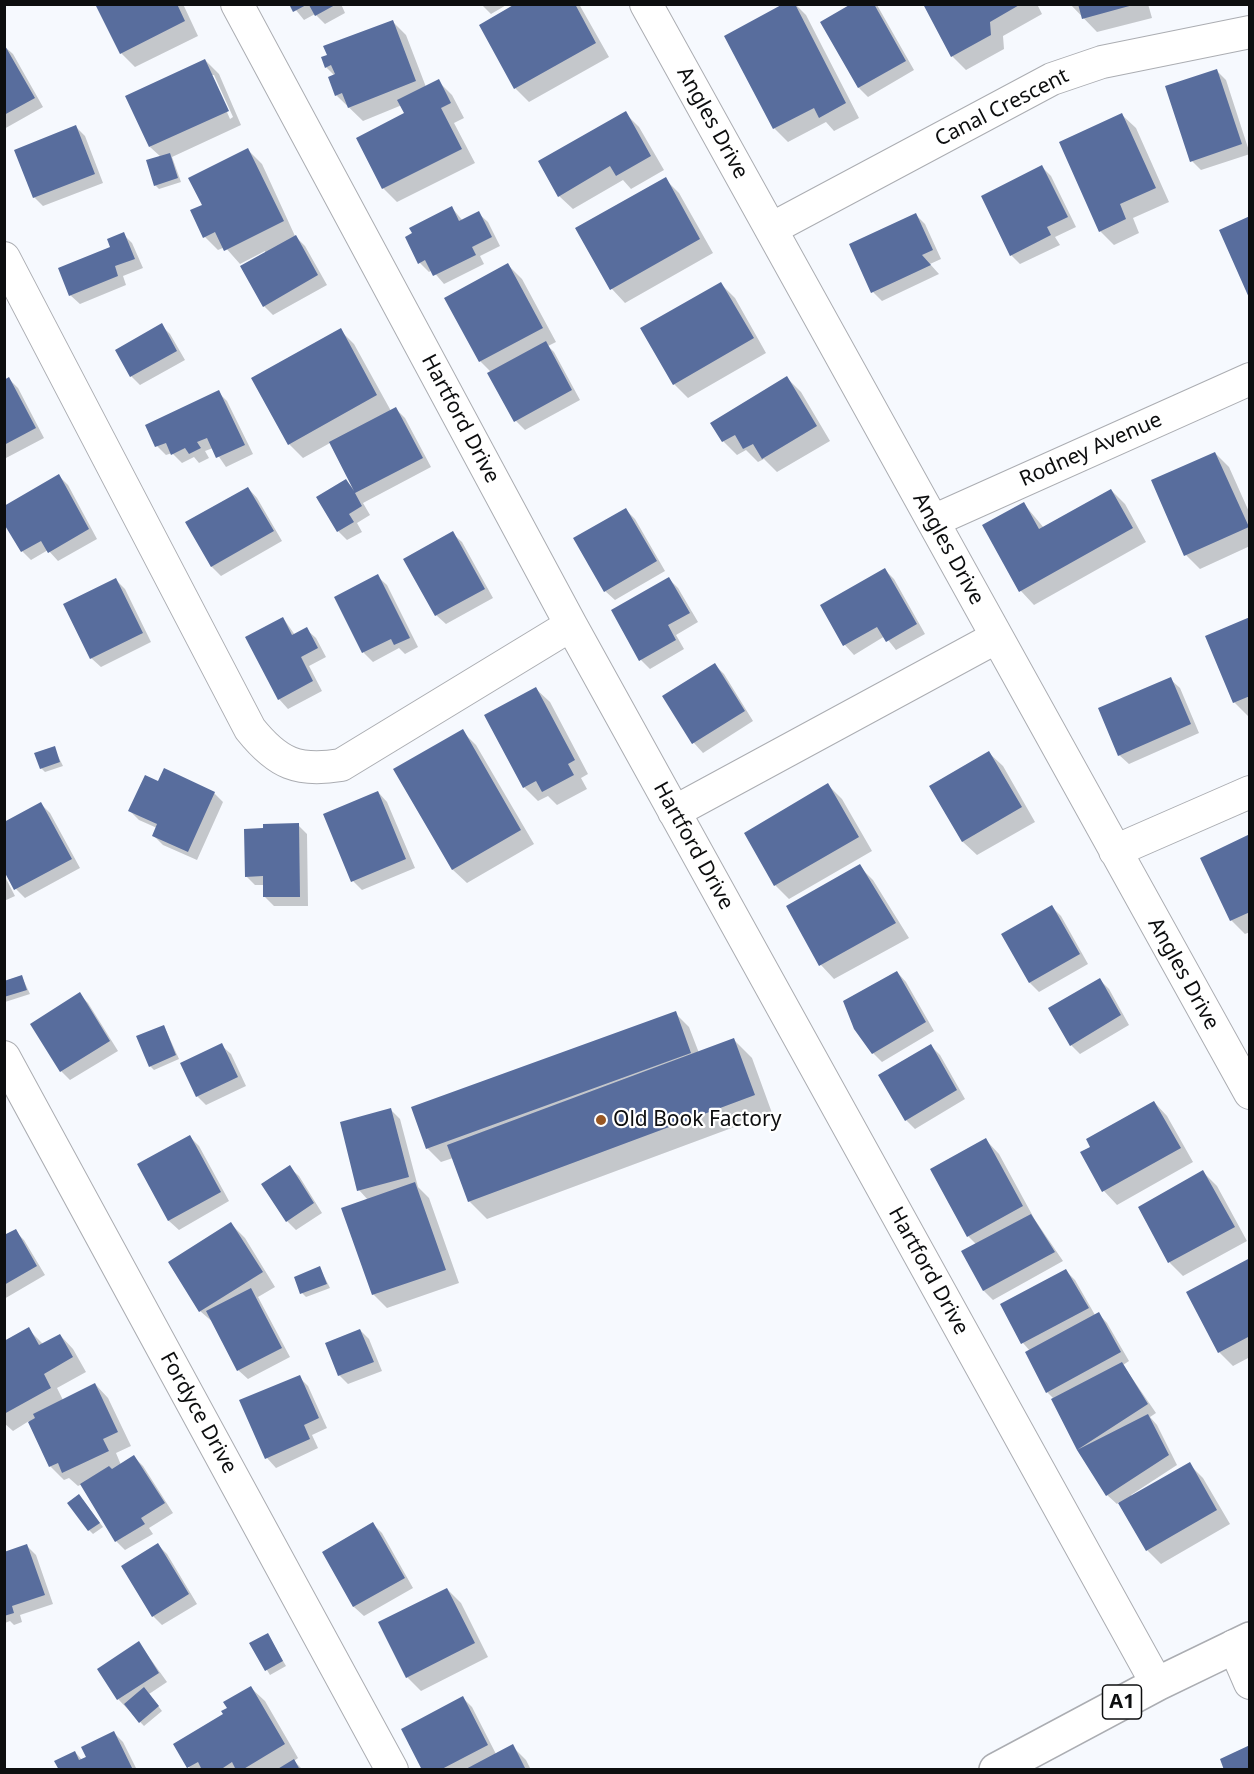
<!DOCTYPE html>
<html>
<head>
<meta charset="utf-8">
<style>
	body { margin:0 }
	#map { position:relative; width:1254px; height:1774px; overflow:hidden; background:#f6f9fe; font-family:"Noto Sans",sans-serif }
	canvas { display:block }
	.frame { position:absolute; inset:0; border:6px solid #0d0e0f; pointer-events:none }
</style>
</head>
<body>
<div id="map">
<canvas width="1254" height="1774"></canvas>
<div class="frame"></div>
</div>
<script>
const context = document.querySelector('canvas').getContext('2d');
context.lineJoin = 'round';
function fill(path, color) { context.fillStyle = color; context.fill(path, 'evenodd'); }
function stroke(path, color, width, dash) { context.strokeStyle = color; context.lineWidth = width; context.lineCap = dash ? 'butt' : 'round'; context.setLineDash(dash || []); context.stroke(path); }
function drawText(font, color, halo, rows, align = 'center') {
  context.font = font + ' "Noto Sans",sans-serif'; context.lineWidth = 4.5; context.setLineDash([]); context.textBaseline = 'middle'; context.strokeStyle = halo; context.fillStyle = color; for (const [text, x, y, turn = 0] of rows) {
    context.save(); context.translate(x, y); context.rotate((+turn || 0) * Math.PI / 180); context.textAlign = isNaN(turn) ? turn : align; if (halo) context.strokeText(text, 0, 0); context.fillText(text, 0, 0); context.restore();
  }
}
fill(new Path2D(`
	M97,4H183L198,36L135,67L121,53Z
	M291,4H341L345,13L325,24L315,14L304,20Z
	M481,4H508L491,14Z
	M519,4H579L609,57L529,102L515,88Z
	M795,4L806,15L859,118L834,131L826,122L788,142L774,128L726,37Z
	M854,4L877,5L914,70L868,97L859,88L822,23Z
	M924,4H1037L1042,14L1003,36L1004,49L966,70L952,56Z
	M1070,4H1148L1152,18L1097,32Z
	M392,21L406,35L426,87L438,81L452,95L464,118L454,123L475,163L397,202L383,188L406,114L402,105L363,121L336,95L335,76L326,67Z
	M4,46L13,54L43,107L4,129Z
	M205,60L219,74L241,125L172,157L181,182L159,189L155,185L161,157L150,147ZM211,75H214L233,117L230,119Z
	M1217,71L1226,80L1250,154L1201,170L1192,161Z
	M625,113L639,127L664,170L631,189L623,180L573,209L559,196Z
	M1122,115L1136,128L1169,202L1133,218L1139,233L1114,245L1100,231Z
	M76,127L85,136L103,183L43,206L34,197Z
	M248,150L262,164L295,236L305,246L327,285L273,315L264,306L265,251L240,264L225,247L218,250L205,237L204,206Z
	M1042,167L1051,176L1076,227L1055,237L1060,245L1020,264L1011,255Z
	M665,179L679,193L713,253L625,303L612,289L578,228Z
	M452,208L463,221L478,213L488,222L500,246L480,256L484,264L444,284L432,270L429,272L420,263Z
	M916,215L925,224L941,259L930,264L939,274L882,301L873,292Z
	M123,234L132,243L143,268L123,276L126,285L80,304L70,295Z
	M508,265L522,279L556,342L548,346L554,352L580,400L525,430L516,421L489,374L492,373L480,361L446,299Z
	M721,284L735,298L766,353L688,398L674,384Z
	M161,325L170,334L185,360L140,385L131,376Z
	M340,330L354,344L391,411L396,409L405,418L431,467L363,503L370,515L357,523L362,532L347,540L338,531L318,497L346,481L353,488L330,443L303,458L289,444Z
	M787,378L801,392L830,441L777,472L764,459L758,462L746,450L737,455L723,441Z
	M9,379L18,388L44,438L6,458L4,381Z
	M218,392L227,401L253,454L226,467L213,448L205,451L209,458L199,463L194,457L182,463L172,453L166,455L157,446Z
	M1215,453L1229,467L1250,514V546L1200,569L1186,555Z
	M59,476L68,485L97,539L58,561L48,550L31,560L22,551Z
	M248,488L257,498L282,541L221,576L212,567L187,523Z
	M1111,490L1125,504L1146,542L1034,605L1021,591L984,526L1024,504L1044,528Z
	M626,510L635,519L665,571L615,600L605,591Z
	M452,533L462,542L493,598L446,624L436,615Z
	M885,570L894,579L925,634L896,650L885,636L854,655L845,645L822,606Z
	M377,576L387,585L418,647L405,654L399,648L373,662L364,653L336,597Z
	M669,579L678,588L698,622L676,635L684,649L650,669L641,660Z
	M116,580L125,589L151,642L101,667L91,658Z
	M283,618L295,635L306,629L316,638L326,657L309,666L322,691L288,709L279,699L247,637Z
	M1250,619V715L1248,716L1234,702Z
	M715,665L724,674L753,721L703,753L694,743L664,696Z
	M1170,679L1180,688L1199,733L1129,764L1119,755Z
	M536,689L550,702L588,774L581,778L587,789L557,805L548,796L538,801L524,787Z
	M462,731L476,745L534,844L467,883L453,870L395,770Z
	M54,748L63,766L45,772L41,768Z
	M989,753L1003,766L1035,822L977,855L963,842L931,787Z
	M159,783L214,793L223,802L197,860L163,845L153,835L157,828L139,820L130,811Z
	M828,785L842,799L872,851L789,899L775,885Z
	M378,792L387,802L415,868L362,890L353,881Z
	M41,804L50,813L80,868L25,898L16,889Z
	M298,825L307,834L308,906H274L265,897L264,885H255L246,876Z
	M1250,836V932L1245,934L1231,920Z
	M859,866L873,880L909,938L834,979L821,965Z
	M4,875L15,896L4,901Z
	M1052,907L1061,916L1088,964L1039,992L1030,983L1003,935Z
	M897,972L906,982L934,1031L882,1062L873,1053Z
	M22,977L30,994L5,1002L4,982Z
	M1100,980L1109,989L1129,1025L1080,1054L1071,1045Z
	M79,994L88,1003L118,1051L70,1080L61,1071Z
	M675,1013L689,1027L699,1053L734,1040L752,1058L772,1113L487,1219L469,1201L453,1158L441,1162L427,1148Z
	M164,1026L179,1059L154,1070L150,1066Z
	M221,1045L231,1054L246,1086L206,1105L197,1096Z
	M931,1046L940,1055L965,1099L915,1129L906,1120Z
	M1154,1102L1167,1116L1193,1162L1117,1205L1104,1191Z
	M391,1110L400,1119L418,1187L429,1198L459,1283L387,1308L373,1294L368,1200L359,1190Z
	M190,1137L199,1146L229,1201L179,1230L169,1221L139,1165Z
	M986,1140L999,1154L1035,1220L1063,1261L993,1300L984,1291L977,1245L968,1236Z
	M289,1167L299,1176L322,1213L296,1230L287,1221Z
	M1203,1172L1217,1186L1247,1241L1183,1276L1170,1263L1140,1207Z
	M231,1224L245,1238L275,1287L258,1297L290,1357L248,1379L238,1370L215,1324L200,1311Z
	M15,1231L24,1240L45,1275L4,1299V1237Z
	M1250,1261V1357L1233,1366L1219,1352Z
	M320,1268L330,1288L306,1297L302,1293Z
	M1066,1271L1075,1280L1095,1315L1098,1313L1107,1323L1129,1361L1123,1365L1156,1413L1150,1417L1157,1425L1177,1465L1131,1495L1132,1497L1189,1464L1203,1478L1230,1524L1161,1564L1147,1550L1119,1502L1117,1504L1107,1495L1078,1449L1054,1399L1047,1392L1030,1351L1023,1343Z
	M28,1329L43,1344L60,1335L73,1349L86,1372L57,1388L63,1400L95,1384L108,1398L131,1446L116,1453L121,1465L134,1457L143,1466L173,1513L149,1528L153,1534L125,1550L116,1541L82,1484L78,1486L69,1478L64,1480L50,1466L29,1421L13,1431L4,1423V1342Z
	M360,1330L369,1339L382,1371L348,1384L339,1375Z
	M299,1377L308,1386L327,1428L312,1435L318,1448L276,1468L267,1458L241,1401Z
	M83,1500L103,1527L93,1534L89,1530Z
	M373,1524L382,1533L413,1588L364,1616L354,1607L324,1552Z
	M158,1545L167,1554L197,1604L162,1625L153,1616Z
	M27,1546L36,1555L53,1604L20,1615L22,1622L14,1625L10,1621L5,1623L4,1554Z
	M447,1589L461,1603L488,1657L421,1691L407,1677Z
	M268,1635L286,1666L270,1675L251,1644Z
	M139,1643L167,1682L149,1694L162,1711L144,1726L118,1699Z
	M251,1688L265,1701L298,1758L294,1761L303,1770H191L175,1745L225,1715Z
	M463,1698L472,1707L496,1754L512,1746L526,1760L531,1770H424Z
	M114,1733L123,1742L137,1770H60L75,1752L82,1760Z`), '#0003');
fill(new Path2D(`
	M95,4H177L185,21L120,54Z
	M289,4H308L293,12Z
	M515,4H575L596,43L514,89L479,25Z
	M783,4H795L846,103L819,118L814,108L773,129L724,36Z
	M851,4H874L906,61L858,88L820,22Z
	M923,4H1021L990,22L991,35L951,57Z
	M1078,4H1133V5L1082,19Z
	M309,5H335L315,16Z
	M393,20L416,81L348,108L342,93L335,96L328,77L335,74L331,65L325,68L321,57L327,55L323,46Z
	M4,44L35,98L4,115Z
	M205,59L229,111L149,147L125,96Z
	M1217,69L1242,144L1190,162L1165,86Z
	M439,79L451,103L441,108L462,149L382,189L356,138L404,113L397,100Z
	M626,111L651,156L616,176L610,166L558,197L538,161Z
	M1122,113L1156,188L1120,204L1126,219L1099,232L1059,142Z
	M76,125L95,174L33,198L14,150Z
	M248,148L284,221L224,251L215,232L203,238L190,210L202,205L188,178Z
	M170,153L178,178L154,186L146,160Z
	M1042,165L1068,217L1047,227L1051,235L1010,256L981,196Z
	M666,177L700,239L610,290L575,228Z
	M452,206L459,221L479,211L492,237L472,247L476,255L433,276L425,260L418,264L405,237L412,233L409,228Z
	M916,213L933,250L922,255L931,265L871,293L849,244Z
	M1250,216V300L1219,230Z
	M124,232L135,259L115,266L118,276L69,296L58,268L110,247L107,239Z
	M296,235L318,275L263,307L240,266Z
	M508,263L543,328L479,362L444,298Z
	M721,282L754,338L673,385L640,328Z
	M162,323L177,351L130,377L115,350Z
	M341,328L377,395L288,445L251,378Z
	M546,341L572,390L514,422L487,373Z
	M787,376L817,426L762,459L753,444L743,449L735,435L722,442L710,423Z
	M9,377L36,428L4,445V380Z
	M219,390L245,445L216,458L207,438L197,442L201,448L189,454L185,448L171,455L166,443L155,447L145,425Z
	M396,407L423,458L355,493L362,506L349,514L354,522L337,532L316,497L346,479L354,491L329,442Z
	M1215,452L1249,527L1184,556L1151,480Z
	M59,474L89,529L48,553L41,541L21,552L4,524V506Z
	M248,487L274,531L211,567L185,522Z
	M1111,489L1133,528L1019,592L982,525L1024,502L1039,529Z
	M626,508L657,561L604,592L573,538Z
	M453,531L485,589L435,616L403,559Z
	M885,568L917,624L886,642L877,627L843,646L820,605Z
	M378,574L410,638L394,645L391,639L362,653L334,597Z
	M669,577L690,613L668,625L676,640L639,661L611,610Z
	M116,578L143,633L90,659L63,604Z
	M283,617L292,635L307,627L318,648L301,657L313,681L278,700L245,637Z
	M1250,617V696L1233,703L1205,636Z
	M715,663L745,711L692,744L662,696Z
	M1171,677L1191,724L1118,756L1098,708Z
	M536,687L575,760L568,764L574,775L542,792L536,781L523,788L484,715Z
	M463,729L521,830L452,870L393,769Z
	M55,746L60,762L40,769L34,753Z
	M989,751L1022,807L962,842L929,786Z
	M164,768L215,792L188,852L152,836L157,824L128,811L145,775L158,781Z
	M828,783L859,837L774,886L744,833Z
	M378,791L406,859L351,882L323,814Z
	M41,802L72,859L14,890L4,871V822Z
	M299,823L300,897H263V876L245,877L244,829L263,828V824Z
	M1250,834V912L1230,921L1200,858Z
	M860,864L896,923L819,966L786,906Z
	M1052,905L1080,954L1029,983L1001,934Z
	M897,971L926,1022L872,1054L854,1029L843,1001Z
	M22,975L27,990L4,997V981Z
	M1100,978L1121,1015L1070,1046L1048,1008Z
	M80,992L110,1041L60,1072L30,1024Z
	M676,1011L691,1053L426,1149L411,1107Z
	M164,1025L176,1055L149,1067L136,1036Z
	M734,1038L755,1095L468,1202L447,1145Z
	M222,1043L238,1077L196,1097L180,1063Z
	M931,1044L957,1090L905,1121L878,1075Z
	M1154,1101L1181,1148L1102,1192L1080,1152L1090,1147L1086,1139Z
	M391,1108L409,1177L357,1191L340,1122Z
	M190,1135L221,1192L168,1221L137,1164Z
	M986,1138L1023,1206L967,1237L930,1169Z
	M290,1165L314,1203L286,1222L261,1184Z
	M1203,1170L1235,1227L1168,1263L1138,1207Z
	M415,1182L446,1270L372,1295L341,1208Z
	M1031,1214L1055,1252L983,1291L961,1251Z
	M231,1222L263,1272L199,1312L168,1262Z
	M16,1229L37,1266L4,1285V1235Z
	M1250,1258V1336L1218,1353L1186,1292Z
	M320,1266L327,1284L300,1294L294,1277Z
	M1066,1269L1089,1308L1021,1344L1000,1304Z
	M251,1288L282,1348L237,1371L206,1311Z
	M1099,1312L1121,1352L1046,1393L1025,1352Z
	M29,1327L39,1345L60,1334L73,1357L44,1374L51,1388L4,1414V1341Z
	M360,1329L374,1362L338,1376L325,1343Z
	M1122,1362L1148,1404L1077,1450L1051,1399Z
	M300,1375L319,1418L304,1425L310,1439L265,1459L239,1400Z
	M95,1383L118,1432L103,1439L109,1451L62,1473L58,1463L49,1467L28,1422L35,1418L33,1414Z
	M1148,1414L1169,1455L1106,1496L1077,1450Z
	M134,1455L165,1503L141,1518L145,1524L115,1542L80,1484L109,1466L112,1469Z
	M1190,1462L1217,1510L1146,1551L1118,1503Z
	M79,1494L100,1523L88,1531L67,1503Z
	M373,1522L405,1578L353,1607L322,1552Z
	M158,1543L189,1594L152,1617L121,1566Z
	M27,1544L45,1595L12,1606L14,1613L4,1616V1552Z
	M447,1588L475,1643L406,1678L378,1622Z
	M268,1633L283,1661L265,1671L249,1643Z
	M139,1641L159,1673L117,1700L97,1669Z
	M251,1686L285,1744L242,1770H236L232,1762L220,1770H202L198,1762L187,1768L173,1744L223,1714L221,1711L227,1708L223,1702Z
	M144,1687L159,1706L139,1723L124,1704Z
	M463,1696L488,1745L440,1770H422L401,1729Z
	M114,1731L133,1770H59L54,1761L75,1751L79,1760L86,1757L81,1747Z
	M513,1744L526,1770H464Z
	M1250,1745V1770H1224L1220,1759Z
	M294,1759L300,1770H276Z`), '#586d9d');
const minor = new Path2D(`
	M237,4L571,625L1157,1684
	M646,4L1250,1093
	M771,229L1052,79L1102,62L1250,32
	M4,258L250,729C278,764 298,772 341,765L571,625
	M933,521L1250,379
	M674,812L997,637
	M1115,851L1250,792
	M4,1057L392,1770
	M1234,1646L1250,1683`);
const major = new Path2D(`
	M996,1770L1157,1684L1250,1639`);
stroke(minor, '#abadb2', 34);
stroke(major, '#abadb2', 36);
stroke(minor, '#fff', 32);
stroke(major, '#fff', 33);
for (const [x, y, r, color] of [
	[601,1120,6,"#985723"]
]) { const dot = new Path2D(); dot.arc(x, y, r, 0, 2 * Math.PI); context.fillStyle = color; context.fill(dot); stroke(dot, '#fff', 2); }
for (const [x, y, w] of [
	[1122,1702,39]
]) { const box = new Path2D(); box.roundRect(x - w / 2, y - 17, w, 34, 4.5); context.fillStyle = '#fff'; context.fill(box); stroke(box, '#0d0e0f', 1.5); }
drawText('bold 20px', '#0d0e0f', null, [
	["A1",1122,1702]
]);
drawText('21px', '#0d0e0f', '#fff', [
	["Canal Crescent",1002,108,-27],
	["Angles Drive",712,123,61],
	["Hartford Drive",460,419,62],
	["Rodney Avenue",1091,450,-24],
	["Angles Drive",948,549,61],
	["Hartford Drive",693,846,61],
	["Angles Drive",1183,974,61],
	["Hartford Drive",928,1271,61],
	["Fordyce Drive",198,1413,61]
]);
drawText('21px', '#0d0e0f', '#fff', [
	["Old Book Factory",613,1120]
], 'left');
</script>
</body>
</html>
